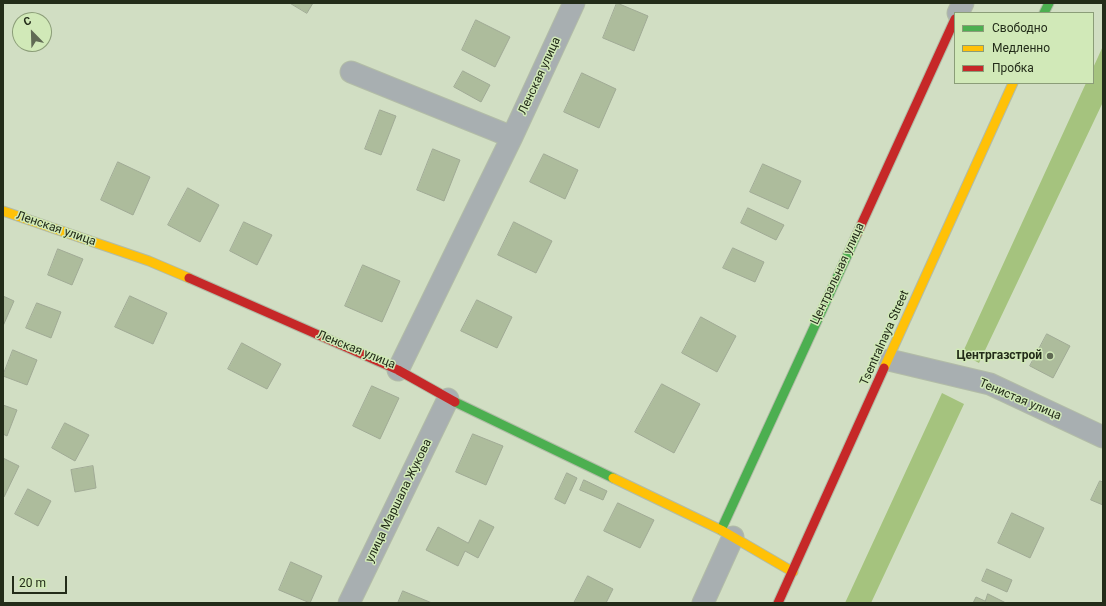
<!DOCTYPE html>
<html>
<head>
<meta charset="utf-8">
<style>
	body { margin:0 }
	#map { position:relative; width:1106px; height:606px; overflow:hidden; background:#d1dec3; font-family:Roboto,sans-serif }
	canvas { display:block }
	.frame { position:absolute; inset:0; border:4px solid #232c19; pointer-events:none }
	.legend { position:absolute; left:954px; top:12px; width:140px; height:72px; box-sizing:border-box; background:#d1e9b8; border:1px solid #8b9d78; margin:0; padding:5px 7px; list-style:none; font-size:12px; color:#232c19 }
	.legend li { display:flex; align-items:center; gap:8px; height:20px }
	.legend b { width:20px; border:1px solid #8b9d78 }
	.north { position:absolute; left:12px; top:12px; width:40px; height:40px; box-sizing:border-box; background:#d1e9b8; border:1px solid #8b9d78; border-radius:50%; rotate:337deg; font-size:11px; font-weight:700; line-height:16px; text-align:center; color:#232c19 }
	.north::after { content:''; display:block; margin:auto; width:14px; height:18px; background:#606a54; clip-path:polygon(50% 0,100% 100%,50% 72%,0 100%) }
	.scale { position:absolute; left:12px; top:576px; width:55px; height:18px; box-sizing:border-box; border:2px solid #232c19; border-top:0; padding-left:5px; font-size:12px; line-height:14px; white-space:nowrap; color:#232c19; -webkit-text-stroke:3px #d1e9b8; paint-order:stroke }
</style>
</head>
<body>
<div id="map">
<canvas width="1106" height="606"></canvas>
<div class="frame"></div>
<ul class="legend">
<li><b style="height:5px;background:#4caf50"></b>Свободно</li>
<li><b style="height:5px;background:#ffc107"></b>Медленно</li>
<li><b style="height:5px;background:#c62828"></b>Пробка</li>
</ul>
<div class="north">С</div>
<div class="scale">20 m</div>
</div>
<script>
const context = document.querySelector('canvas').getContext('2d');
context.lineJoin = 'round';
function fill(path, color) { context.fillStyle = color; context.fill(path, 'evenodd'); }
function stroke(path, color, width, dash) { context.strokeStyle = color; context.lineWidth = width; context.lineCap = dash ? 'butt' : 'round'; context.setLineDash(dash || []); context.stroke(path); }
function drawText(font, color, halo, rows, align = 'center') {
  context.font = font + ' Roboto,sans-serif'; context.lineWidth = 3; context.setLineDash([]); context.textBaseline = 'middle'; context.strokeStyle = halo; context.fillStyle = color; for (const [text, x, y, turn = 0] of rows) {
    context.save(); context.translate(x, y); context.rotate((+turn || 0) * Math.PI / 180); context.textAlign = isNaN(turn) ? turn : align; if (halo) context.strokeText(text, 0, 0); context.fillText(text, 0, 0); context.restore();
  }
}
fill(new Path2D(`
	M1103,46V102L979,363L962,354L1086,83H1093V68Z
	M942,393L964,404L871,603H845Z`), '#a5c37e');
const building = new Path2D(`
	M290,3H313L307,13Z
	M617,3L648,16L634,51L603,38Z
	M476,20L510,37L495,67L462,50Z
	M463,71L490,85L481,102L454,87Z
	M582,73L616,89L599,128L564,112Z
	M380,110L396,116L381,155L365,149Z
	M433,149L460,160L444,201L417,190Z
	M544,154L578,170L565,199L530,182Z
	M118,162L150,177L133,215L101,200Z
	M763,164L801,181L788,209L750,192Z
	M188,188L219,205L200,242L168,225Z
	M748,208L784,225L776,240L741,223Z
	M244,222L272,235L257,265L230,251Z
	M514,222L552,241L536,273L498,255Z
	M733,248L764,262L755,282L723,268Z
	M58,249L83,259L72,285L48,275Z
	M363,265L400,281L382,322L345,306Z
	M3,296L14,301L3,326Z
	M130,296L167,313L153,344L115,327Z
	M477,300L512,317L497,348L461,331Z
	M37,303L61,312L51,338L26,328Z
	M701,317L736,336L717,372L682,353Z
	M1047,334L1070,346L1053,378L1030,366Z
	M242,343L281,364L267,389L228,369Z
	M13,350L37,360L27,385L3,376Z
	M662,384L700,404L674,453L635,432Z
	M372,386L399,398L380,439L353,426Z
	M3,405L17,410L7,436L3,434Z
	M65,423L89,435L75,461L52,448Z
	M473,434L503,446L486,485L456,472Z
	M3,458L19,466L4,497H3Z
	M93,466L96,488L75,492L71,470Z
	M567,473L577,478L565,504L555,499Z
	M584,480L607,491L603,500L580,490Z
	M1100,481L1103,482V505L1091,500Z
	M28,489L51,501L38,526L15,514Z
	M618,503L654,520L640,548L604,531Z
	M1012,513L1044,528L1030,558L998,543Z
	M480,520L494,527L478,558L465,551L458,566L426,550L438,527L468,543Z
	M291,562L322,576L310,603L279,590Z
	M987,569L1012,580L1007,592L982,581Z
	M588,576L613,589L606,603H574Z
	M403,591L432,603H398Z
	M988,594L1006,603H973L976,597L985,601Z`);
fill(building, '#adbc9c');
stroke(building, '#a0aa95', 1);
const street = new Path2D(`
	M958,13L963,3
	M351,72L512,137
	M889,360L990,384L1103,437
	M398,370L512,137L574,3
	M349,603L448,399
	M703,603L733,537`);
const fast = new Path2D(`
	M1044,13L1049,3
	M455,402L613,478
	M721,530L857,234`);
const slow = new Path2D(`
	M3,211L149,261L189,278
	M884,368L1013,83
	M613,478L721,530L793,572`);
const jam = new Path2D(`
	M857,234L955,19
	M189,278L398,370L455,402
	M778,603L884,368`);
stroke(street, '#b2bca7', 23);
stroke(fast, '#b2bca7', 11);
stroke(slow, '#b2bca7', 11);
stroke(jam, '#b2bca7', 11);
stroke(street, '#a8afb1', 21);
stroke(fast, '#4caf50', 9);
stroke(slow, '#ffc107', 9);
stroke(jam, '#c62828', 9);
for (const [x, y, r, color] of [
	[1050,356,4,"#606a54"]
]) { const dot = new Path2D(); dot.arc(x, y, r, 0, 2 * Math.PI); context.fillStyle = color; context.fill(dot); stroke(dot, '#d1e9b8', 1.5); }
drawText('12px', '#232c19', '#d1e9b8', [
	["Ленская улица",540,76,-65],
	["Ленская улица",56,229,19],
	["Центральная улица",838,274,-65],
	["Tsentralnaya Street",885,338,-66],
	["Ленская улица",356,350,22],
	["Тенистая улица",1020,400,23],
	["улица Маршала Жукова",399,501,-64]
]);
drawText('bold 12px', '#232c19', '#d1e9b8', [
	["Центргазстрой",1042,356]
], 'right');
</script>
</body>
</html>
